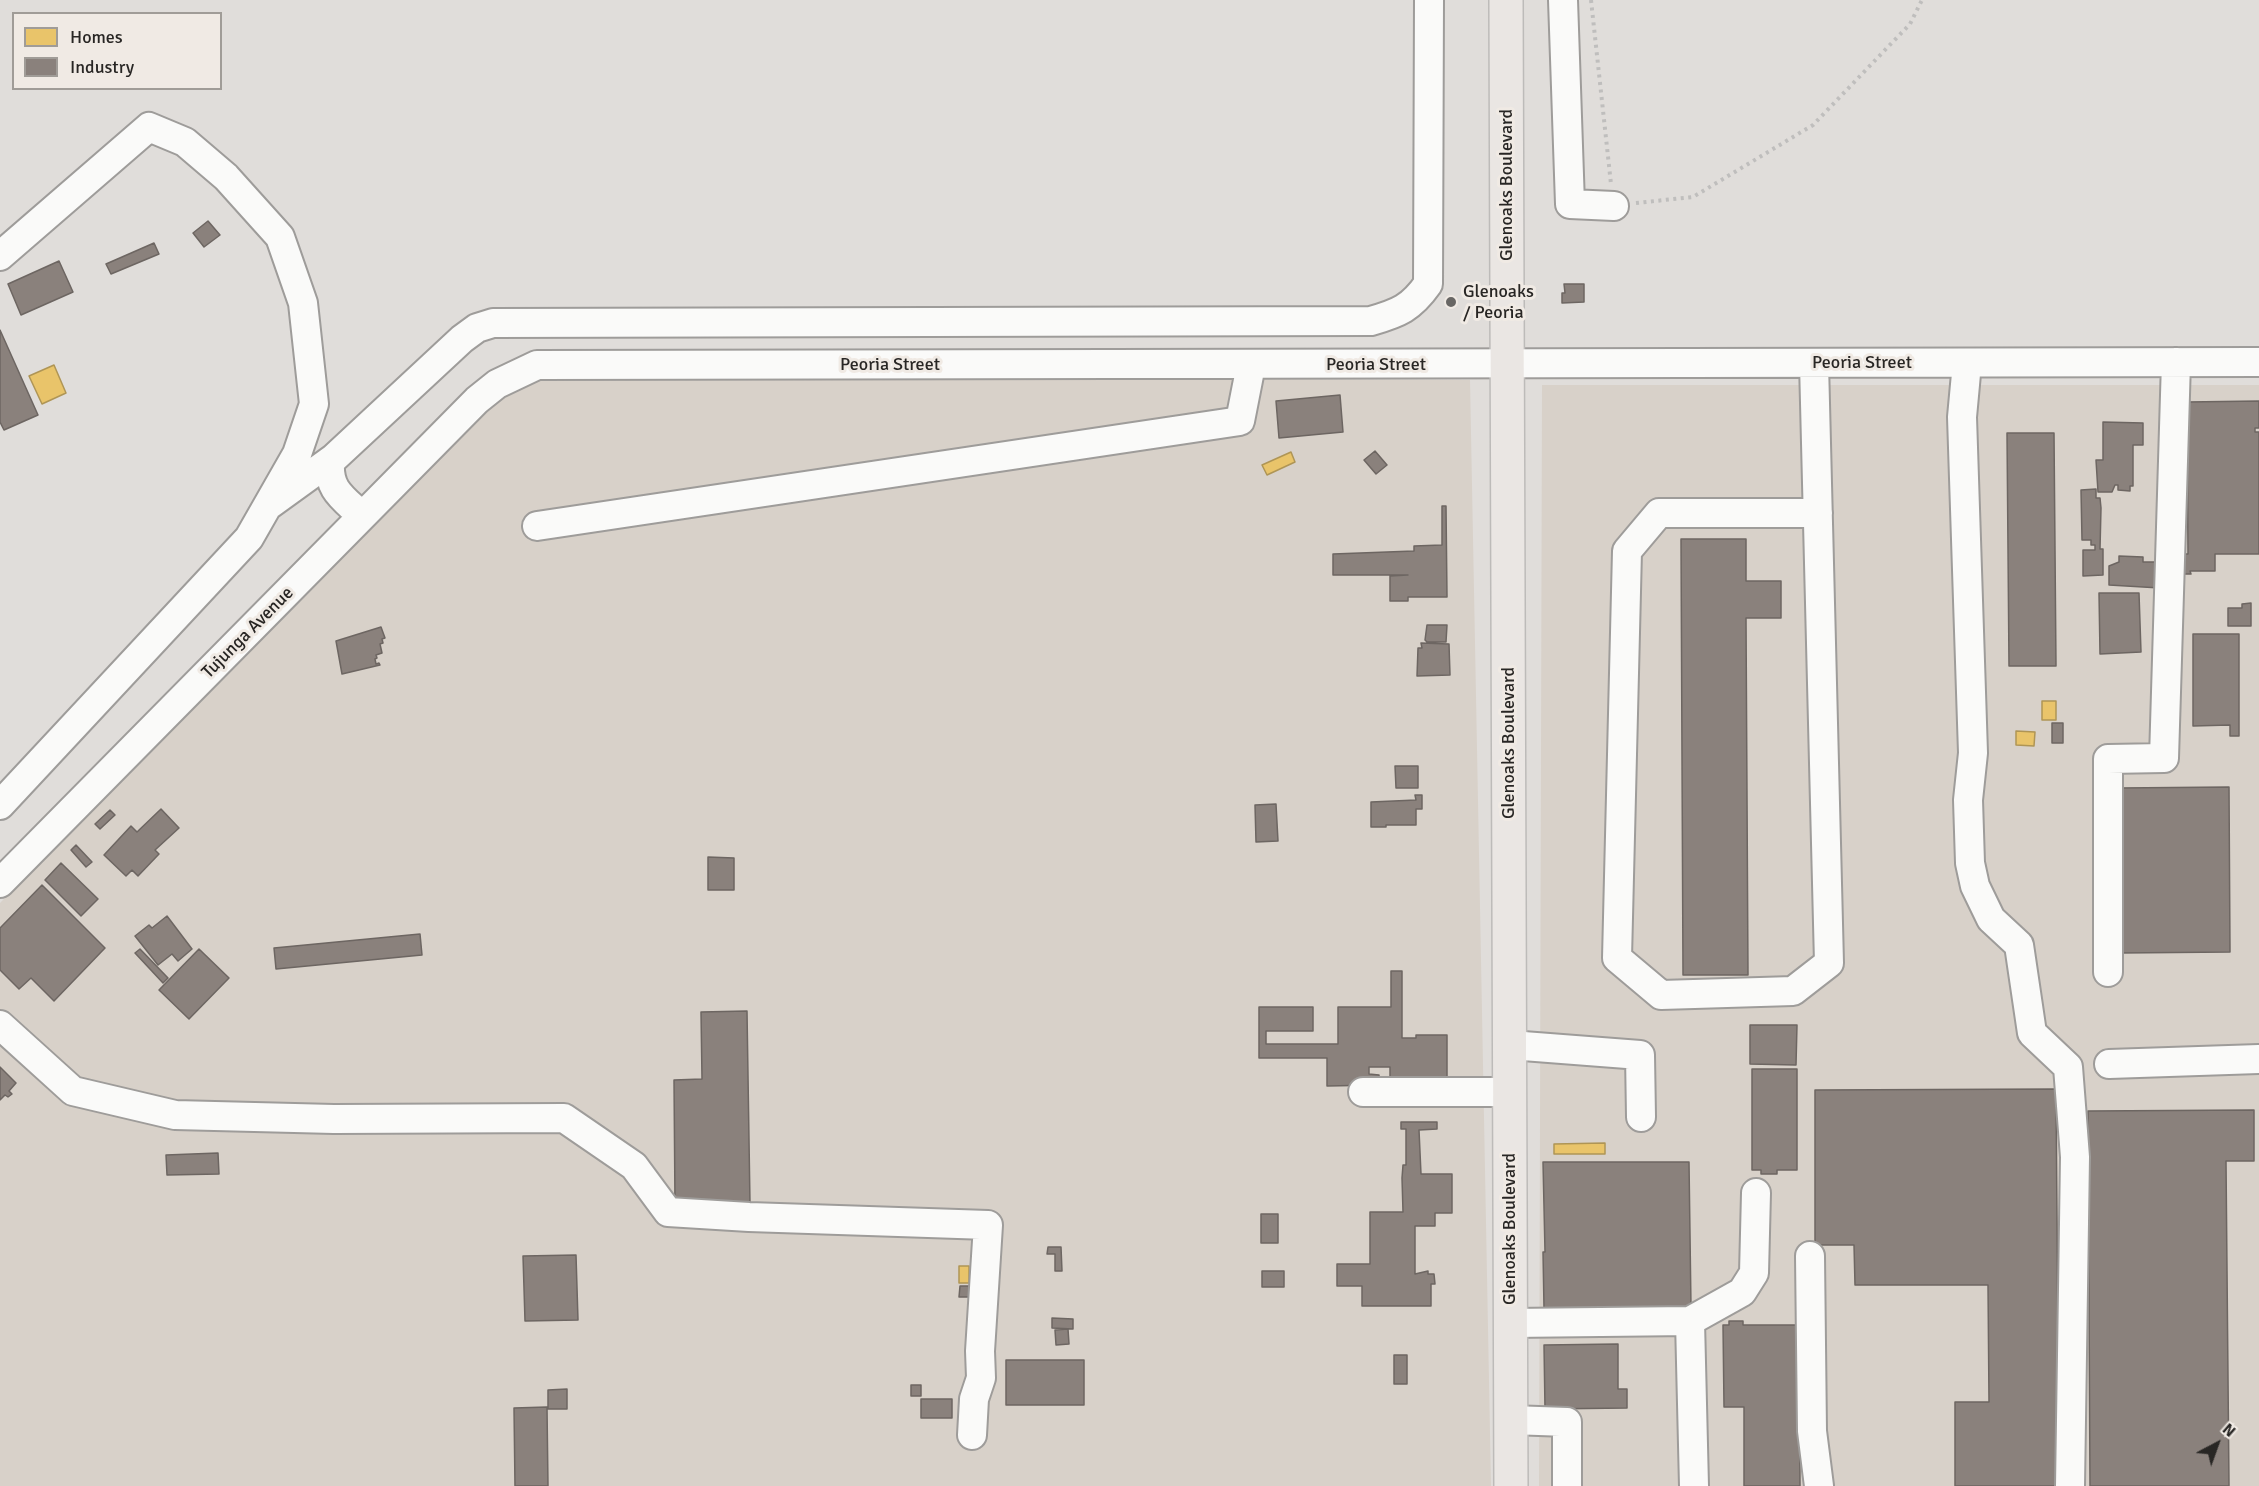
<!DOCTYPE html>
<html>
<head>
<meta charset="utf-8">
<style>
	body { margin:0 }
	#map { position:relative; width:2259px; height:1486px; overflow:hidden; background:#e0ddda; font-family:Signika,sans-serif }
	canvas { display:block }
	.legend { position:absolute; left:12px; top:12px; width:210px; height:78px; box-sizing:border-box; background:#f0eae4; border:2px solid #a09c97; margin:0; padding:8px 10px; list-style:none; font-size:18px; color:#282624 }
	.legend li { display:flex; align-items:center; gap:12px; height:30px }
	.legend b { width:30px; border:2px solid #a09c97 }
	.north { position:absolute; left:2187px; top:1414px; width:60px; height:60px; -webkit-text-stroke:4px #f0eae4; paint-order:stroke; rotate:41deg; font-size:16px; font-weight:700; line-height:24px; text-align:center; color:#282624 }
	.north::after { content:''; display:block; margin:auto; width:21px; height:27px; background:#282624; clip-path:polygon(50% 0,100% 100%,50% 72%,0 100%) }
</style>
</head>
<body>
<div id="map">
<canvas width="2259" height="1486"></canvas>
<ul class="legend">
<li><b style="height:16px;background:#e9c46a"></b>Homes</li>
<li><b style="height:16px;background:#8a817c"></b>Industry</li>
</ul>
<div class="north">N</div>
</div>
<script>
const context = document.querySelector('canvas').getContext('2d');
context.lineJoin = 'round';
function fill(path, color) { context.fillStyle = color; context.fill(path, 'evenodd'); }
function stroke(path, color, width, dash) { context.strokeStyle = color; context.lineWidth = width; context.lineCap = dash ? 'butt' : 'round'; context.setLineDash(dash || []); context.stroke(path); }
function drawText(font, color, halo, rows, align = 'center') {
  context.font = font + ' Signika,sans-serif'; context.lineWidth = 6; context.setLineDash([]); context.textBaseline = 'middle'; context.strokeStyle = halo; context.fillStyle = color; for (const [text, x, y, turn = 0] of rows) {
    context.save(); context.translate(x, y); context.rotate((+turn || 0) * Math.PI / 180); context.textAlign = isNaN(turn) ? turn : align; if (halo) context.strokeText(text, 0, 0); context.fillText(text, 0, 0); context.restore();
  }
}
fill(new Path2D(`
	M536,376L1470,380L1491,1486H0V903L494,398Z
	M1542,385H2259V1486H1539Z`), '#d8d1c9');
const homes = new Path2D(`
	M54,365L66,393L42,404L29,376Z
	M1291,452L1295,462L1267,475L1262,465Z
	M2042,701H2056V720H2042Z
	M2016,731L2035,732L2034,746L2016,745Z
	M1605,1143V1154H1554V1144Z
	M959,1266H969V1283H959Z`);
fill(homes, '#e9c46a');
stroke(homes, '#af9555', 1.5);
const industry = new Path2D(`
	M208,221L220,235L204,247L193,233Z
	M154,243L159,254L111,274L106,264Z
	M59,261L73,292L21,315L8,284Z
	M1564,284H1584V302L1562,303V293H1565Z
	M0,330L38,415L4,430L0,422Z
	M1340,395L1343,432L1279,438L1276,401Z
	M2259,401V428H2255V432H2259V554H2215V571H2190L2191,574H2182L2180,554H2188L2187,402Z
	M2103,422L2143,423V445H2133V486H2130V491L2118,490V485H2115L2112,492H2098L2096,460H2103Z
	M2007,433H2054L2056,666H2009Z
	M1375,451L1387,465L1376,474L1364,460Z
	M2096,489V498H2100L2101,508L2100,549H2103V575L2083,576V550H2095V545H2091V540H2082L2081,490Z
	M1442,506H1446L1447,597H1408V601H1390V576L1408,575H1333V554L1414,551V546L1442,545Z
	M1681,539H1746V581H1781V618H1746L1748,975H1683Z
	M2119,556L2143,557V562H2160V588L2109,585V566L2119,562Z
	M2099,593H2139L2141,652L2100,654Z
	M2251,603V626H2228V608H2242V604Z
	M1427,625H1447L1446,642H1427L1425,640Z
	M381,627L385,638L382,639L383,643L380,644L382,653L376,655L377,658L375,659L376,664L379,663L380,665L342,674L336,641Z
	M2193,634H2239V736H2230V725L2193,726Z
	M1421,643L1449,644L1450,675L1417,676L1418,648H1422Z
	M2052,723H2063V743H2052Z
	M1395,766H1418V788H1396Z
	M2229,787L2230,952L2120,953L2119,788Z
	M1415,795H1422V809H1416V825H1386V827H1371V802L1416,800Z
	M1276,804L1278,841L1256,842L1255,805Z
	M161,809L179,828L155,850L159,854L138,876L132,870L126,876L104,855L131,826L137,832Z
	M110,810L115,815L100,829L95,824Z
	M76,845L92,862L86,867L71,850Z
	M708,857L734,858V890H708Z
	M61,863L98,899L81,916L45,880Z
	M42,885L105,948L54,1001L31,978L19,989L0,970V928Z
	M167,916L192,949L178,961L172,954L158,965L135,936L149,925L152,928Z
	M420,934L422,955L276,969L274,948Z
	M140,949L168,978L163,983L135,953Z
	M199,949L229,978L189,1019L159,990Z
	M1391,971H1402V1038H1416V1035H1447V1080H1417V1078H1404V1084H1390V1067H1369V1074L1379,1075V1085L1327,1086V1058H1259V1007H1313V1031H1266V1044H1338V1007H1391Z
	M747,1011L750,1204L675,1205L674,1080L702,1079L701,1012Z
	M1750,1025H1797L1796,1065L1750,1064Z
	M0,1067L16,1083L9,1091L12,1094L8,1097L5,1095L0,1100Z
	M1752,1069H1797V1170H1777V1174H1761V1170H1752Z
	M2056,1089L2059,1486H1955V1402H1989L1988,1285H1855L1854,1245H1815V1090Z
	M2254,1110V1161H2226L2229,1486H2090L2088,1111Z
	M1401,1122H1437V1129L1419,1130L1421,1174H1452V1213H1435V1226H1415V1274L1428,1271V1274H1434L1435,1284H1431V1306H1362V1286H1337V1264H1370V1212H1403L1402,1178L1403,1165H1406V1129H1401Z
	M218,1153L219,1174L167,1175L166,1155Z
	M1543,1162H1689L1691,1307L1544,1308L1543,1252H1545Z
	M1261,1214H1278V1243H1261Z
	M1048,1247H1061L1062,1271H1055V1254H1047Z
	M576,1255L578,1320L525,1321L523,1256Z
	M1262,1271H1284V1287H1262Z
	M960,1286H969V1297H959Z
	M1052,1318L1073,1319V1329L1052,1328Z
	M1729,1321H1743V1325H1799L1800,1486H1744V1407H1724L1723,1325H1729Z
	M1068,1329L1069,1344L1056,1345L1055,1330Z
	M1618,1344V1389H1627V1408L1545,1409L1544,1345Z
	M1394,1355H1407V1384H1394Z
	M1006,1360H1084V1405H1006Z
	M911,1385H921V1396H911Z
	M567,1389V1409H548V1390Z
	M921,1399H952V1418H921Z
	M547,1407L548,1486H515L514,1408Z`);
fill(industry, '#8a817c');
stroke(industry, '#6d6662', 1.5);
const minor = new Path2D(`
	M1563,0L1570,204L1614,206
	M0,256L149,127L185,142L226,177L280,237L303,303L314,404L297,454L249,538L0,805
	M1814,363L1829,963L1793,991L1661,995L1617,958L1627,551L1659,513H1818
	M1967,363L1962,417L1973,753L1968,800L1970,863L1975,886L1991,919L2019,945L2032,1033L2068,1067L2075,1157L2070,1486
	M330,461C328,490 342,497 362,516
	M269,505L334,458L462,339L477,328L493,323L1371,321C1399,313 1411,308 1428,284L1429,0
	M537,526L1240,421L1251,365
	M0,883L477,400L497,384L537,365L2259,362
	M2108,972V759L2164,758L2176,362
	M0,1025L73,1091L175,1115L334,1119L564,1118L634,1166L668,1212L749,1217L988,1225L980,1351L981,1378L974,1399L972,1435
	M1510,1045L1640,1055L1641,1117
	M2109,1064L2259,1059
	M1363,1092H1510
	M1810,1256L1812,1431L1819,1486
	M1690,1321L1694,1486
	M1511,1323L1690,1321L1742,1292L1754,1273L1756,1193
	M1511,1420L1567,1422V1486`);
const major = new Path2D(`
	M1506,0L1511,1486`);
stroke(minor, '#9e9c9a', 32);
stroke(major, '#bdbbb9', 36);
stroke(new Path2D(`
	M1591,0L1611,184
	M1636,203L1693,197L1813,125L1910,24L1922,0`), '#bfbebd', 4, [3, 4.5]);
stroke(minor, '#fafaf9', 28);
stroke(major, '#eae6e3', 33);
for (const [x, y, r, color] of [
	[1451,302,6,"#686664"]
]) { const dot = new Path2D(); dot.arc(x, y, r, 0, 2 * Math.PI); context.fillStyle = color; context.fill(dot); stroke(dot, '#f0eae4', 2); }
drawText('18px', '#282624', '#f0eae4', [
	["Glenoaks Boulevard",1507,185,-90],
	["Peoria Street",1862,363],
	["Peoria Street",890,365],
	["Peoria Street",1376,365],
	["Tujunga Avenue",248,633,-45],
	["Glenoaks Boulevard",1509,743,-90],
	["Glenoaks Boulevard",1510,1229,-90]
]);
drawText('18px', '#282624', '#f0eae4', [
	["Glenoaks",1463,292],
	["/ Peoria",1463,313]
], 'left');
</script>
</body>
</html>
